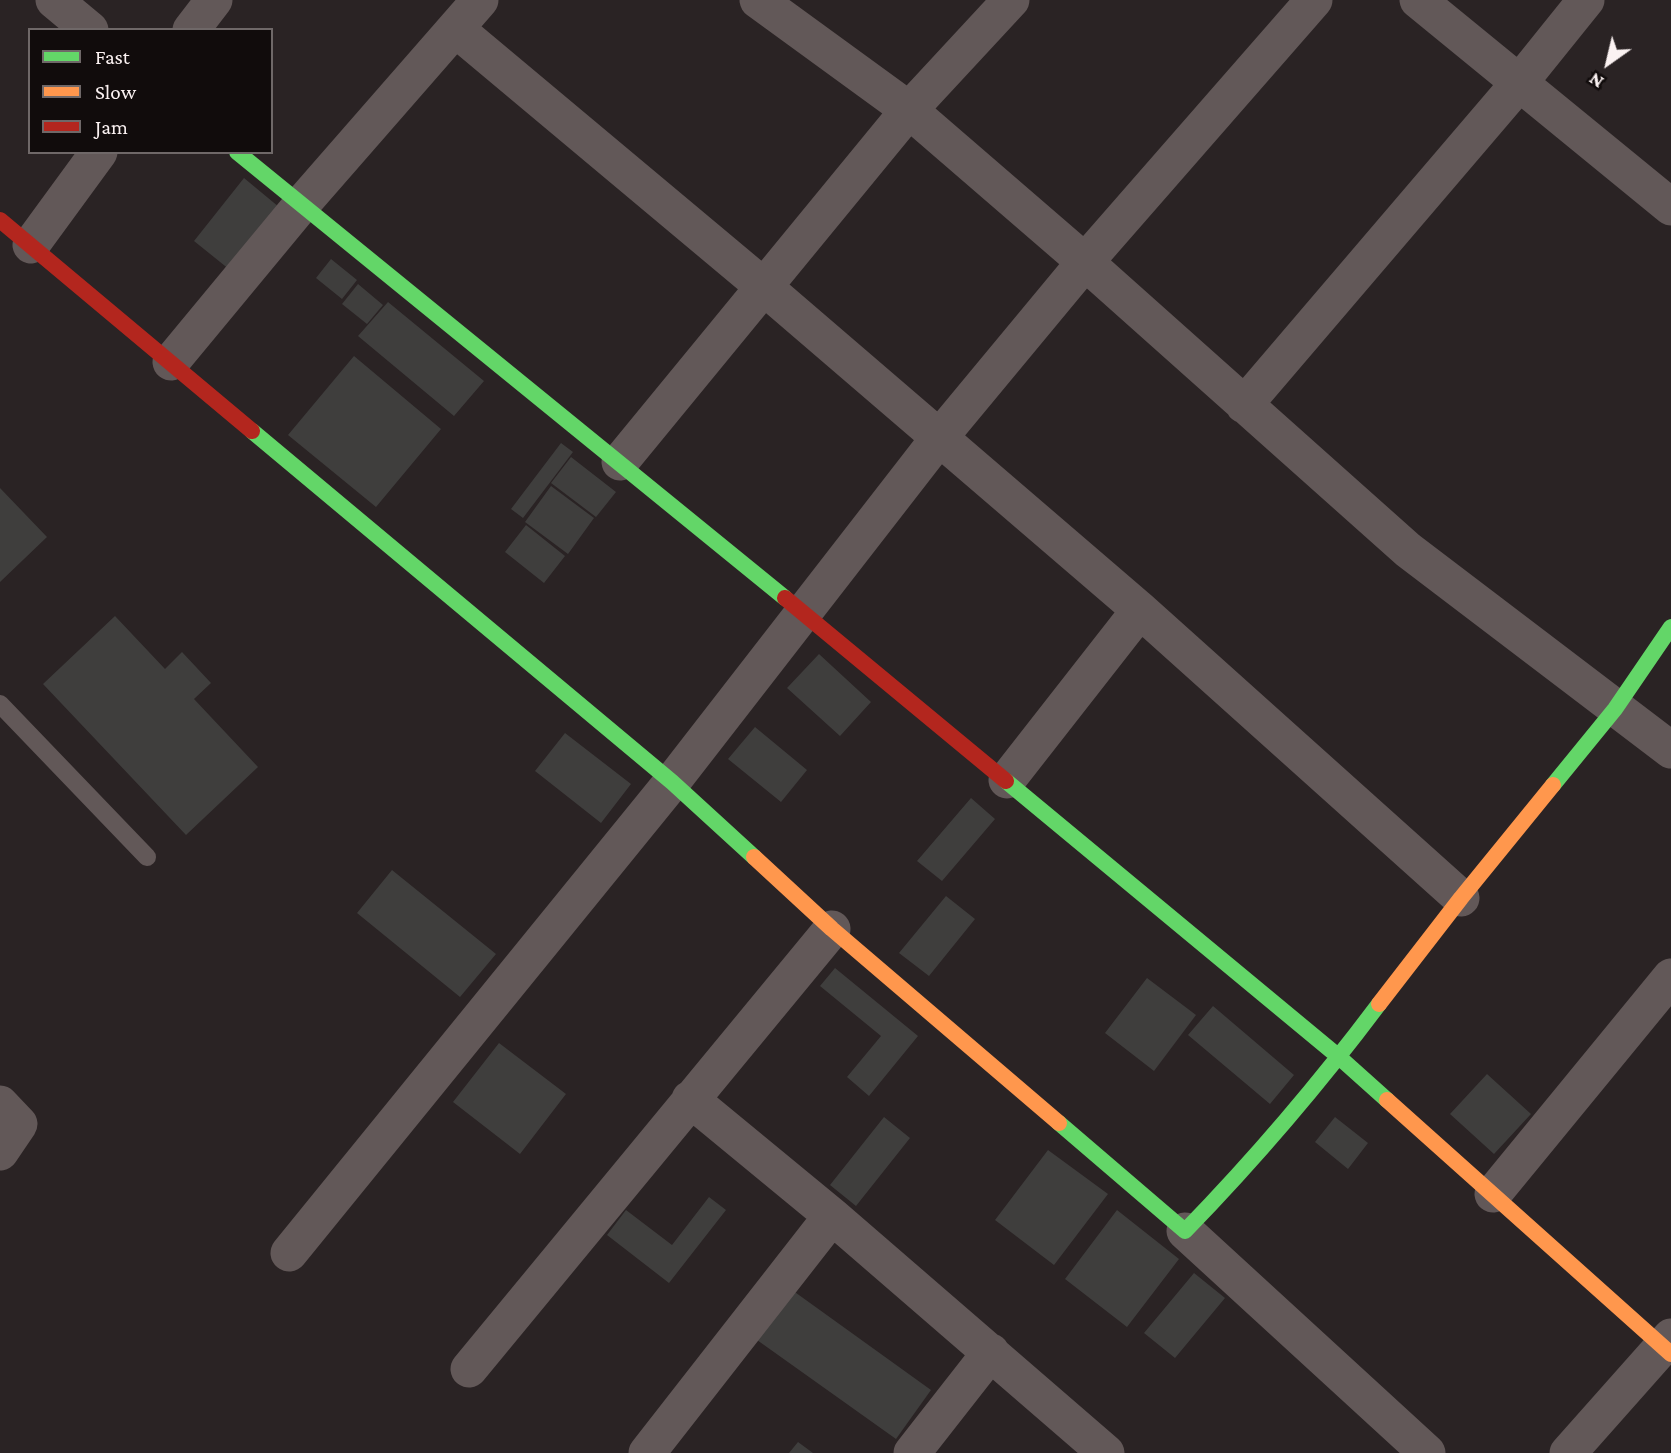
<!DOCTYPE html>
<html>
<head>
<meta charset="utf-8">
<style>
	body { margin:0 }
	#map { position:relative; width:1671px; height:1453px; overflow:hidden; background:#2a2324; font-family:"Crimson Pro",serif }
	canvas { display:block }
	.legend { position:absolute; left:28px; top:28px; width:245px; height:126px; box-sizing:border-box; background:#110c0c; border:2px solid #6f6868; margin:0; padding:9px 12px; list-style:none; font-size:21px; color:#fbf2f2 }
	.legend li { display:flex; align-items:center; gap:14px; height:35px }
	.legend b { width:35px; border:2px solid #6f6868 }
	.north { position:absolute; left:1573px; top:28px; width:70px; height:70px; -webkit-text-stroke:5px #110c0c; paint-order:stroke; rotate:214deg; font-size:19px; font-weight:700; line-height:28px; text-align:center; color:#fbf2f2 }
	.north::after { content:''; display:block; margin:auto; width:24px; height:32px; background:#fbf2f2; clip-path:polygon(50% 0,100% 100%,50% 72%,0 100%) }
</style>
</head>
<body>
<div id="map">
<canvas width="1671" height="1453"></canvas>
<ul class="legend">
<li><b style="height:9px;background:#63d668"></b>Fast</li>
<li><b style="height:9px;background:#ff974d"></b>Slow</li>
<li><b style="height:9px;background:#b3261e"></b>Jam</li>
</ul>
<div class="north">N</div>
</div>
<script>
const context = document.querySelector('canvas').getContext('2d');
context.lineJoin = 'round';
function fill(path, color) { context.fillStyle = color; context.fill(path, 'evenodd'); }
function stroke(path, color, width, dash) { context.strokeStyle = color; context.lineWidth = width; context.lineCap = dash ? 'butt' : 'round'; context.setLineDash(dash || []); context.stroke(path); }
fill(new Path2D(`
	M244,178L285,212L235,274L194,241Z
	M331,259L357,280L342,299L316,278Z
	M358,284L383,305L367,324L342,304Z
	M388,302L484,381L454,416L358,336Z
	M354,356L441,429L376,507L288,435Z
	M561,443L573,452L523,518L511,509Z
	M571,457L616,492L596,517L551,483Z
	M551,486L594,518L568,554L525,522Z
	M0,488L47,537L0,582Z
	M526,525L565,556L544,583L505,552Z
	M115,616L165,669L182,652L211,683L194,699L258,767L186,835L43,684Z
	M819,654L871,702L840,736L787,688Z
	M755,727L807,770L781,802L728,759Z
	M565,733L631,784L601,823L535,771Z
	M971,798L995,819L942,881L917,861Z
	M392,870L496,954L460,997L357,913Z
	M946,896L975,919L929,976L899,953Z
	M835,968L918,1036L869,1096L847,1077L881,1036L820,986Z
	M1147,978L1196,1015L1154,1071L1105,1033Z
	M1213,1006L1294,1075L1270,1104L1188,1035Z
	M499,1043L566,1094L520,1154L453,1102Z
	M1487,1074L1531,1114L1494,1154L1450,1114Z
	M884,1117L910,1138L856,1206L830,1185Z
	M1335,1117L1368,1143L1348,1169L1315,1142Z
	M1048,1150L1108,1194L1054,1265L995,1220Z
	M709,1197L726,1210L669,1283L607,1235L626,1210L672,1245Z
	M1117,1210L1179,1259L1127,1327L1065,1279Z
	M1194,1273L1225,1298L1175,1358L1144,1333Z
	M792,1290L931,1390L896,1439L757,1340Z
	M798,1442L813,1453H789Z`), '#3f3e3d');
stroke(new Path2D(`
	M0,704L147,857`), '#625858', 18);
stroke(new Path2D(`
	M54,0L90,30
	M758,0L909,110L1085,262L1408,550L1671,750
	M1418,0L1671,207
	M191,30L214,0
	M457,30L764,287L1140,610L1461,898
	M31,245L99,152
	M171,362L301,205L480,0
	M1244,405L1520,82L1586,0
	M620,462L909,110L1011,0
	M1007,780L1140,610
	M690,1099L832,1216L1106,1453
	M0,1104L19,1124L0,1152
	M1493,1194L1671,977
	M1185,1231L1427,1453
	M289,1253L672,782L939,438L1085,262L1314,0
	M469,1369L832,929
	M647,1453L832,1216
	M912,1453L991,1352
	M1568,1453L1671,1337`), '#625858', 37);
stroke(new Path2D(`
	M237,152L785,598
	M252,431L672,782L754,857
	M1006,781L1339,1057L1387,1100
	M1553,785L1615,709L1671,627
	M1059,1123L1185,1231C1255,1159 1319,1084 1379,1004`), '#63d668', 16);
stroke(new Path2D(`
	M754,857L832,929L1059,1123
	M1379,1004L1461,898L1553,785
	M1387,1100L1671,1354`), '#ff974d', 16);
stroke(new Path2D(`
	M0,220L252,431
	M785,598L1006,781`), '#b3261e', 16);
</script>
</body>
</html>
